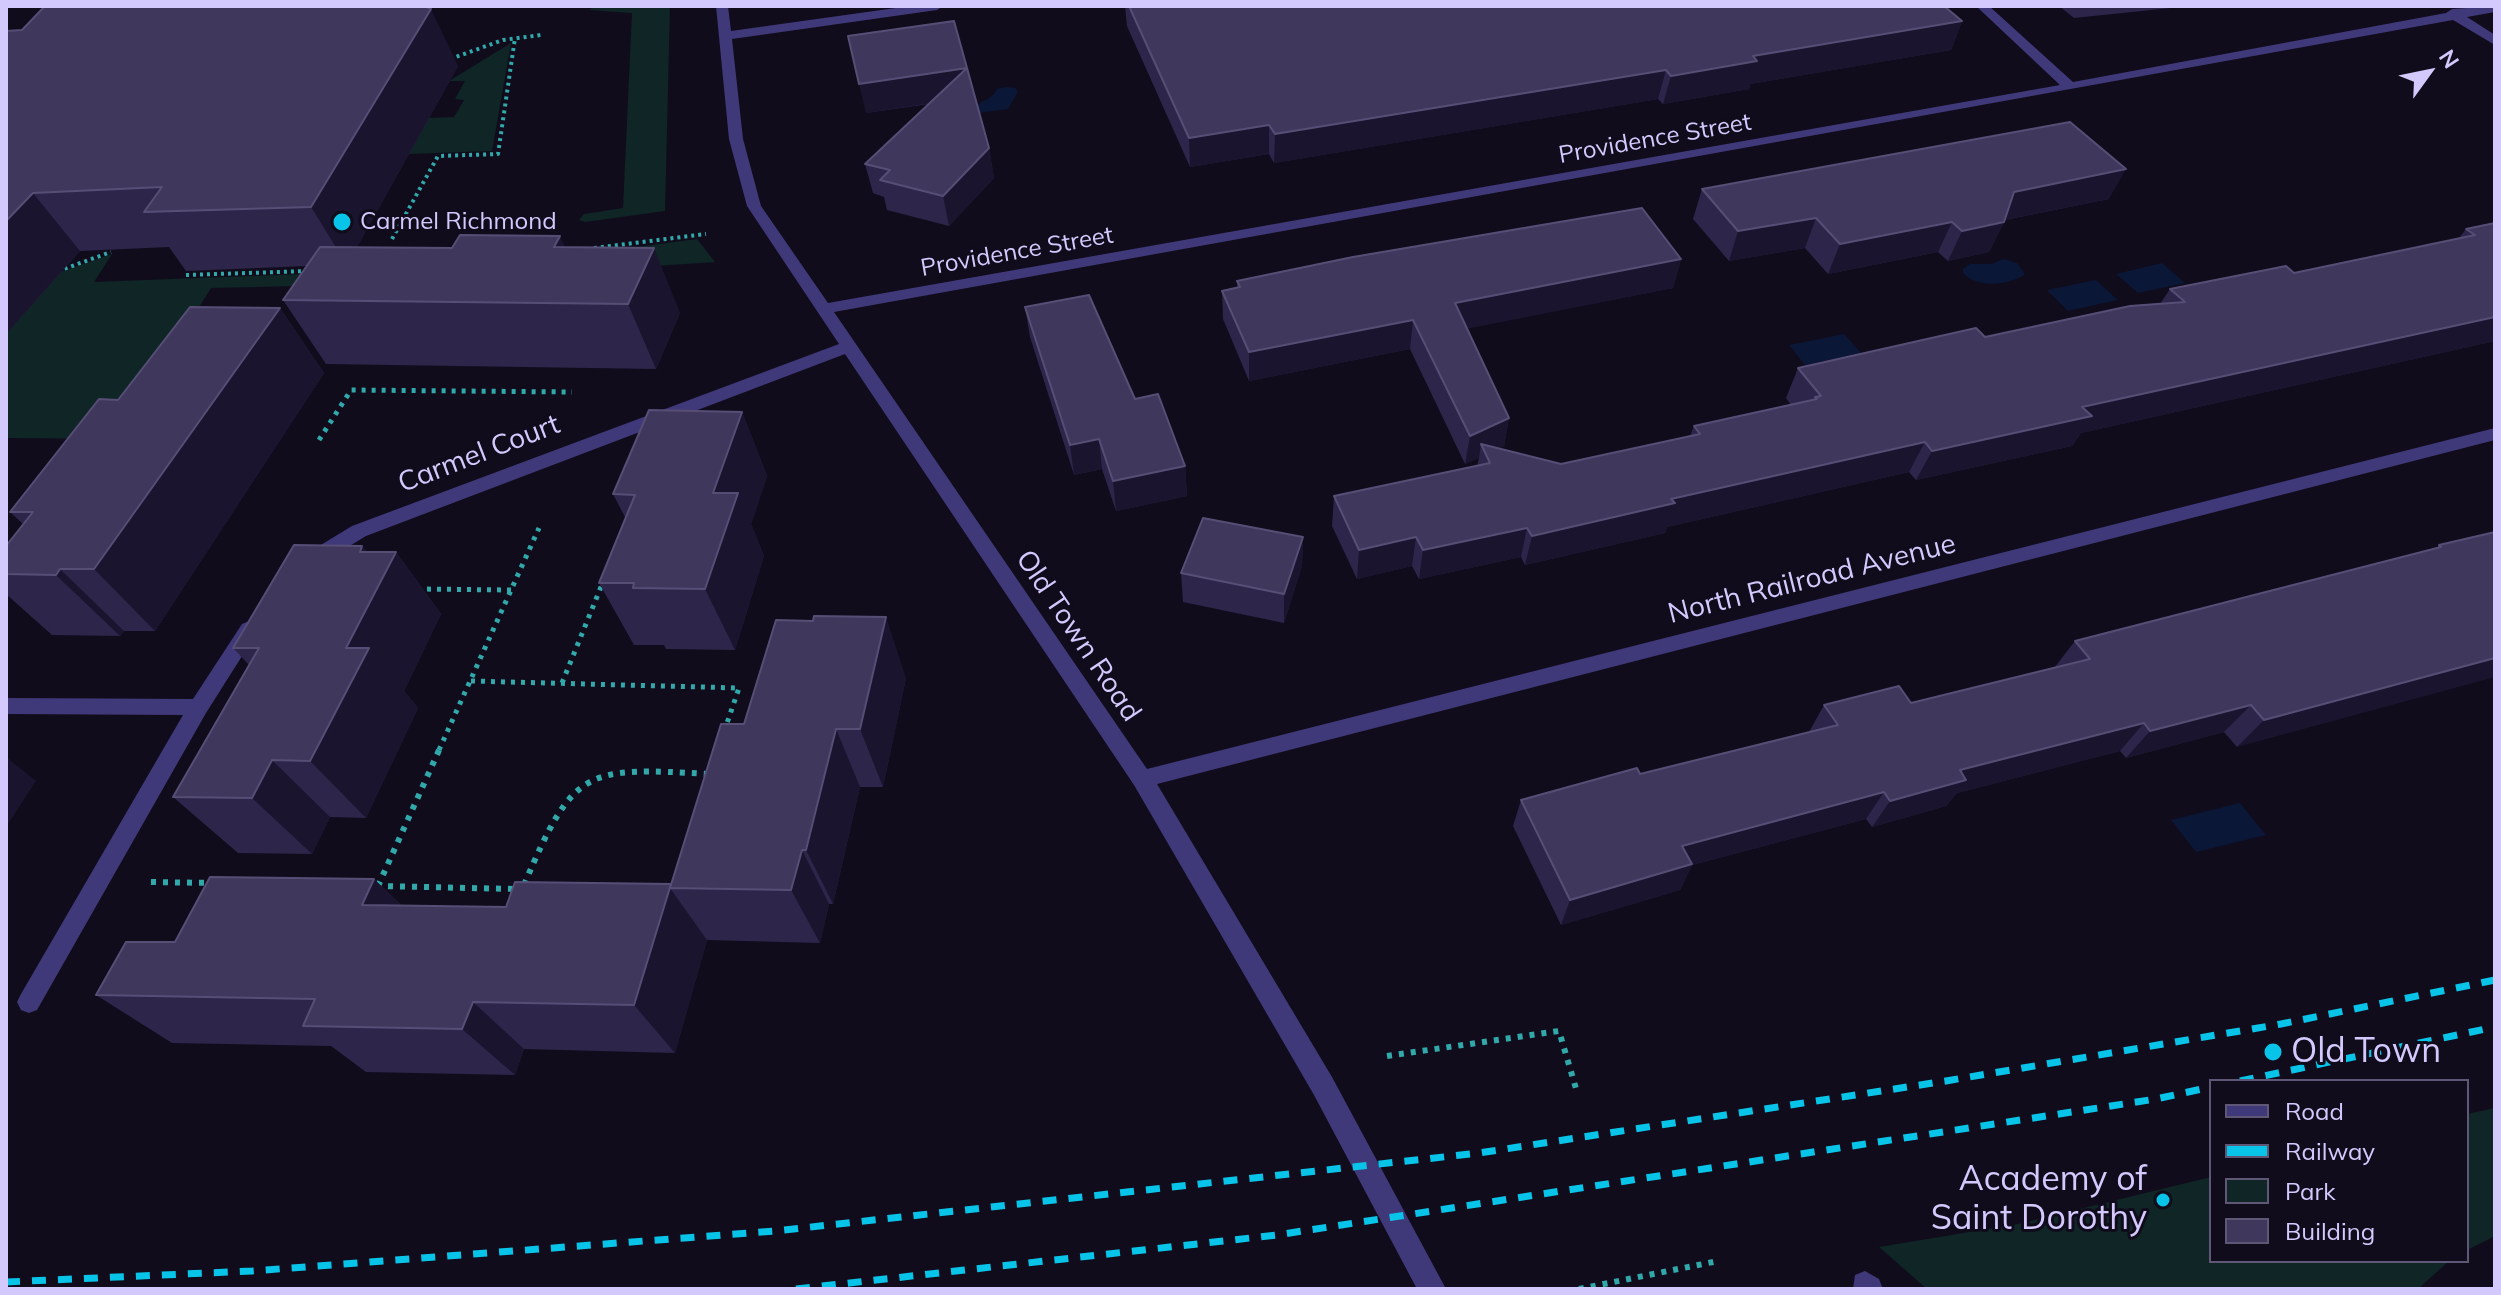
<!DOCTYPE html>
<html>
<head>
<meta charset="utf-8">
<style>
	body { margin:0 }
	#map { position:relative; width:2501px; height:1295px; overflow:hidden; background:#100c1c; font-family:Mulish,sans-serif }
	canvas { display:block }
	.frame { position:absolute; inset:0; border:8px solid #d3c9fd; pointer-events:none }
	.legend { position:absolute; left:2209px; top:1079px; width:260px; height:184px; box-sizing:border-box; background:#100c1c; border:2px solid #5e5876; margin:0; padding:10px 14px; list-style:none; font-size:24px; color:#d3c9fd }
	.legend li { display:flex; align-items:center; gap:16px; height:40px }
	.legend b { width:40px; border:2px solid #5e5876 }
	.north { position:absolute; left:2389px; top:32px; width:80px; height:80px; -webkit-text-stroke:6px #100c1c; paint-order:stroke; rotate:57deg; font-size:22px; font-weight:700; line-height:32px; text-align:center; color:#d3c9fd }
	.north::after { content:''; display:block; margin:auto; width:28px; height:36px; background:#d3c9fd; clip-path:polygon(50% 0,100% 100%,50% 72%,0 100%) }
</style>
</head>
<body>
<div id="map">
<canvas width="2501" height="1295"></canvas>
<div class="frame"></div>
<ul class="legend">
<li><b style="height:10px;background:#403979"></b>Road</li>
<li><b style="height:10px;background:#09c4e9"></b>Railway</li>
<li><b style="height:22px;background:#0f2526"></b>Park</li>
<li><b style="height:22px;background:#40375d"></b>Building</li>
</ul>
<div class="north">N</div>
</div>
<script>
const context = document.querySelector('canvas').getContext('2d');
context.lineJoin = 'round';
function fill(path, color) { context.fillStyle = color; context.fill(path, 'evenodd'); }
function stroke(path, color, width, dash) { context.strokeStyle = color; context.lineWidth = width; context.lineCap = dash ? 'butt' : 'round'; context.setLineDash(dash || []); context.stroke(path); }
function drawText(font, color, halo, rows, align = 'center') {
  context.font = font + ' Mulish,sans-serif'; context.lineWidth = 6; context.setLineDash([]); context.textBaseline = 'middle'; context.strokeStyle = halo; context.fillStyle = color; for (const [text, x, y, turn = 0] of rows) {
    context.save(); context.translate(x, y); context.rotate((+turn || 0) * Math.PI / 180); context.textAlign = isNaN(turn) ? turn : align; if (halo) context.strokeText(text, 0, 0); context.fillText(text, 0, 0); context.restore();
  }
}
fill(new Path2D(`
	M597,6H670L665,211L585,222L579,220L584,214L623,208L632,13L589,10Z
	M511,43L492,151L408,154L428,118L454,117L464,100L455,99L465,81H449Z
	M697,239L715,262L386,284L211,288L117,439L6,438V334L27,310L43,278L112,254L94,282L485,267Z
	M2495,1108V1236L2467,1250V1114Z
	M2211,1177V1261H2449L2418,1289H1927L1879,1247L2018,1224Z`), '#0f2526');
fill(new Path2D(`
	M1006,87L1015,88L1018,92L1008,109L978,113L975,108C983,98 990,102 997,89Z
	M2004,259L2017,263L2025,274C2010,286 1976,288 1963,273V269L1970,264H1991Z
	M2162,263L2185,283L2138,293L2116,274Z
	M2096,280L2118,300L2068,311L2047,290Z
	M1844,334L1861,353L1805,365L1789,345Z
	M2240,803L2266,835L2196,852L2171,820Z`), '#0a1737');
stroke(new Path2D(`
	M450,59L503,40L541,35
	M392,239L438,156L498,154L515,38
	M594,248L706,234
	M58,271L111,252
	M186,275L309,271`), '#31a8a9', 4, [3, 4]);
stroke(new Path2D(`
	M319,440L351,390L572,392
	M417,589L511,590
	M471,681L739,688L725,729
	M562,683L603,582
	M439,750L539,528`), '#31a8a9', 5, [4, 6]);
stroke(new Path2D(`
	M151,882L214,883
	M524,885C574,767 585,767 710,774
	M376,886L518,889
	M378,886L440,748
	M1387,1056L1559,1031L1577,1092
	M1579,1289L1718,1261`), '#31a8a9', 6, [5, 7]);
fill(new Path2D(`
	M716,6H728L731,31L910,6H943L937,10L732,39L743,139L761,206L828,303L2060,85L1976,6H1989L2073,82L2446,13L2452,9L2495,6V12L2467,17L2495,35V45L2453,20L834,312L1147,769L2495,428V440L1157,784L1332,1077L1446,1289H1417L1314,1095L1134,785L845,354L366,536L320,564L313,566L304,559L306,554L352,526L839,344L747,206L729,139Z
	M249,621L256,624L259,629L256,634L206,713L37,1010L29,1013L21,1010L17,1002L21,994L183,715L6,714V698L193,699L242,624Z
	M1865,1271L1879,1279L1883,1289H1853L1855,1275Z`), '#403979');
stroke(new Path2D(`
	M2240,1081L2495,1027
	M6,1282L252,1271L775,1231L1479,1153L1946,1081L2281,1024L2495,980
	M796,1289L1277,1235L2156,1099L2211,1087`), '#09c4e9', 7, [14, 12]);
fill(new Path2D(`
	M1125,6H1944L1962,21L1951,50L1750,84L1749,89L1663,104L1658,99L1274,163L1269,154L1190,167L1127,26Z
	M2059,6H2190L2074,18Z
	M954,21L989,148L994,178L949,226L887,210L884,197L873,193L865,164L929,104L866,113Z
	M6,31L458,66L357,247H565L680,313L656,369L326,364L283,300L307,266L186,271L169,247L80,251L6,334Z
	M1702,189L2109,199L2005,220L1989,252L1948,261L1938,252L1828,274L1805,248L1729,261L1693,219Z
	M2495,223V341L2081,433L2072,446L1916,480L1909,472L1667,527L1665,533L1525,565L1521,557L1419,579L1412,566L1357,579L1332,526L1334,496L1477,466L1479,458L1465,464L1410,349L1249,381L1223,319L1222,291L1237,288V281L1681,259L1673,288L1467,328L1509,418L1504,446L1500,448L1561,464L1690,436L1694,426L1791,405L1786,398L1798,368L1985,337L2160,304L2170,289L2294,273L2459,238L2466,229Z
	M1025,307L1135,399L1185,466L1187,496L1116,511L1102,469L1074,475L1030,337Z
	M280,308L324,373L155,631H124L120,636L52,635L6,594V546L23,524L10,512L118,400Z
	M742,412L767,476L751,524L764,556L735,650L666,649L664,645H634L599,583L626,519L613,494Z
	M2495,532L2237,747L2224,732L2126,758L2120,751L1957,793L1946,806L1872,827L1866,819L1692,865L1680,890L1561,925L1513,826L1521,800L1640,774L1809,732L1824,705L1911,703L2054,668L2075,641L2436,549L2439,545Z
	M1303,537L1302,566L1284,623L1183,602L1181,573Z
	M362,546L367,552H396L441,614L404,691L418,708L366,818L330,817L312,854L238,853L173,797L249,665L233,648Z
	M906,678L883,787H860L833,904H829L820,943L707,940L675,1053L524,1049L515,1075L366,1072L331,1046L172,1043L96,995L175,942L374,879L401,905L506,907L672,885L744,724Z`), '#2e254a');
fill(new Path2D(`
	M431,9L458,66L347,265L311,207Z
	M1962,21L1951,50L1750,84L1749,89L1663,104L1671,76L1753,56Z
	M967,68L972,97L866,113L859,84Z
	M1666,70L1658,99L1274,163L1275,134Z
	M1269,125V154L1190,167L1189,138Z
	M989,148L994,178L949,226L943,196Z
	M2126,169L2109,199L1999,221L2014,192Z
	M33,193L80,251L6,334V221Z
	M1816,218L1805,248L1729,261L1738,231Z
	M1952,222L1938,252L1828,274L1840,244Z
	M2004,222L1989,252L1948,261L1962,231Z
	M560,236L590,301L554,247Z
	M654,248L680,313L656,369L628,304Z
	M1681,259L1673,288L1451,332L1455,303Z
	M280,308L324,373L155,631L94,569Z
	M2495,317V341L2081,433L2072,446L1916,480L1932,451L2082,407Z
	M1413,320L1410,349L1249,381V352Z
	M742,412L767,476L751,524L764,556L735,650L705,589L713,493Z
	M1509,418L1504,446L1486,455L1481,444L1479,458L1465,464L1470,436Z
	M1099,439L1102,469L1074,475L1070,445Z
	M1925,442L1909,472L1667,527L1665,533L1525,565L1532,536L1671,499Z
	M1185,466L1187,496L1116,511L1113,481Z
	M1527,528L1521,557L1419,579L1423,550Z
	M1303,537L1302,566L1284,623V594Z
	M1416,537L1412,566L1357,579L1359,550Z
	M362,546L384,575L396,552L441,614L404,691L418,708L366,818L310,761L346,648L360,552Z
	M60,569L124,631L120,636L56,575Z
	M886,617L906,678L883,787L860,729Z
	M2495,658V677L2237,747L2264,720Z
	M2251,705L2224,732L2126,758L2150,731Z
	M2144,723L2120,751L1957,793L1946,806L1872,827L1890,801L1960,770Z
	M836,729L860,787L833,904L806,850Z
	M6,757L36,781L6,827Z
	M272,760L330,817L312,854L252,798Z
	M1884,792L1866,819L1692,865L1680,890L1561,925L1570,900L1682,846Z
	M802,850L829,904L820,943L791,890Z
	M374,879L428,932L362,905Z
	M670,888L707,940L675,1053L634,1005Z
	M473,1002L524,1049L515,1075L462,1029Z`), '#1b142f');
const building = new Path2D(`
	M45,6H424L431,9L311,207L144,212L162,187L33,193L6,221V31L22,30Z
	M1129,6H1944L1962,21L1753,56L1757,61L1671,76L1666,70L1275,134L1269,125L1189,138Z
	M954,21L967,68L859,84L848,36Z
	M967,68L989,148L943,196L880,180L890,170L865,164Z
	M2070,122L2126,169L2014,192L2004,222L1962,231L1952,222L1840,244L1816,218L1738,231L1702,189Z
	M1642,208L1681,259L1455,303L1509,418L1470,436L1413,320L1249,352L1222,291L1240,287L1237,281L1353,257Z
	M2495,223V317L2082,407L2092,416L1932,451L1925,442L1671,499L1675,503L1532,536L1527,528L1423,550L1416,537L1359,550L1334,496L1490,463L1481,444L1561,464L1700,434L1694,426L1817,399L1815,397L1821,396L1798,368L1976,328L1985,337L2130,306L2185,302L2170,289L2286,266L2294,273L2475,235L2466,229Z
	M460,235L560,236L554,247L654,248L628,304L283,300L320,247L452,248Z
	M1089,295L1135,399L1158,394L1185,466L1113,481L1099,439L1070,445L1025,307Z
	M190,307L280,308L94,569H60L56,575L6,574V546L33,512H10L99,399L118,400Z
	M649,410L742,412L713,493H738L705,589L633,588L634,583H599L635,495L613,494Z
	M1203,518L1303,537L1284,594L1181,573Z
	M2495,532V658L2264,720L2251,705L2150,731L2144,723L1960,770L1966,780L1890,801L1884,792L1682,846L1692,864L1570,900L1521,800L1637,768L1640,774L1838,725L1824,705L1899,686L1911,703L2090,659L2075,641L2441,547L2439,545Z
	M294,545L362,546L360,552H396L346,648H369L310,761L272,760L252,798L173,797L259,648H233Z
	M814,616L886,617L860,729H836L806,850H802L791,890L670,888L721,724H744L776,620L813,621Z
	M210,877L374,879L362,905L506,907L515,882L671,884L634,1005L473,1002L462,1029L303,1026L315,999L96,995L126,942H175Z`);
fill(building, '#40375d');
stroke(building, '#574e76', 2);
for (const [x, y, r, color] of [
	[342,222,10,"#09c4e9"],
	[2273,1052,10,"#09c4e9"],
	[2163,1200,8,"#09c4e9"]
]) { const dot = new Path2D(); dot.arc(x, y, r, 0, 2 * Math.PI); context.fillStyle = color; context.fill(dot); stroke(dot, '#100c1c', 3); }
drawText('24px', '#d3c9fd', '#100c1c', [
	["Providence Street",1655,139,-10],
	["Providence Street",1017,252,-10]
]);
drawText('24px', '#d3c9fd', '#100c1c', [
	["Carmel Richmond",360,222]
], 'left');
drawText('28px', '#d3c9fd', '#100c1c', [
	["Carmel Court",479,454,-21],
	["North Railroad Avenue",1812,579,-14],
	["Old Town Road",1078,636,56]
]);
drawText('34px', '#d3c9fd', '#100c1c', [
	["Old Town",2291,1052],
	["Academy of",2147,1180,"right"],
	["Saint Dorothy",2147,1219,"right"]
], 'left');
</script>
</body>
</html>
